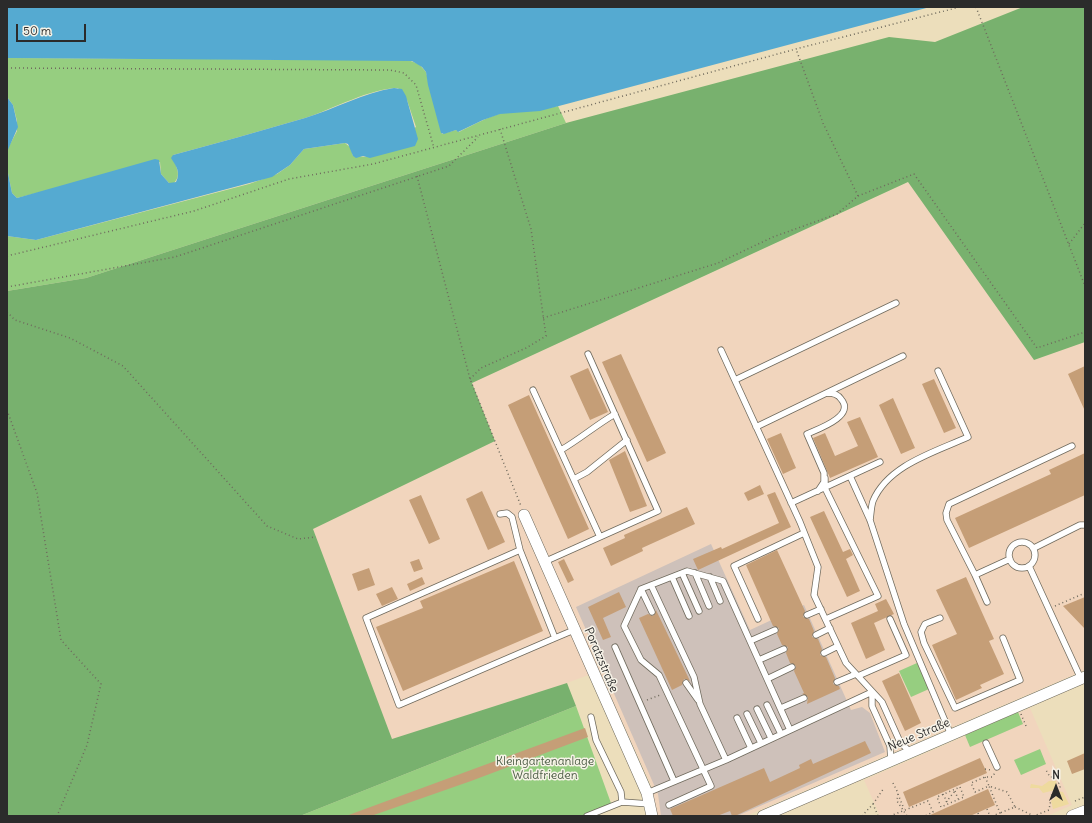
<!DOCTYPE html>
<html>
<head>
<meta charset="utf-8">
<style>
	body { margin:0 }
	#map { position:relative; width:1092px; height:823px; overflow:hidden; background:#ecdebb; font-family:Delius,sans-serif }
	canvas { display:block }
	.frame { position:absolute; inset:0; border:8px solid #2b2b2b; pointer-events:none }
	.north { position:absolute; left:1036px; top:767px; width:40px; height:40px; -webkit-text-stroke:3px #f7f3e8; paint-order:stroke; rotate:0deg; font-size:11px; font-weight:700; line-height:16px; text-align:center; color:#2b2b2b }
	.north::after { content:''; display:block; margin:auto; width:14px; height:18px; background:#2b2b2b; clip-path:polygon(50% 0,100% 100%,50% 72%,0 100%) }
	.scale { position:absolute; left:16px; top:24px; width:70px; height:18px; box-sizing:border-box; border:2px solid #2b2b2b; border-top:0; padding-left:5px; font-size:12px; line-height:14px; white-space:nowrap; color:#2b2b2b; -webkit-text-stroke:3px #f7f3e8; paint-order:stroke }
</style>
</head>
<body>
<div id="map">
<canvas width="1092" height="823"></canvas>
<div class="frame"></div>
<div class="north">N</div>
<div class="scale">50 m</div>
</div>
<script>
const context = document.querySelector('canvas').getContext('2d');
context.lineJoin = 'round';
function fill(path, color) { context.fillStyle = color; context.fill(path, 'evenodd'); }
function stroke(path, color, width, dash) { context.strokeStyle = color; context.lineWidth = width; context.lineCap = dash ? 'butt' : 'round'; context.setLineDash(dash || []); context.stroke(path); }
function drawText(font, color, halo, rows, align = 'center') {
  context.font = font + ' Delius,sans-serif'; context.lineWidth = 3; context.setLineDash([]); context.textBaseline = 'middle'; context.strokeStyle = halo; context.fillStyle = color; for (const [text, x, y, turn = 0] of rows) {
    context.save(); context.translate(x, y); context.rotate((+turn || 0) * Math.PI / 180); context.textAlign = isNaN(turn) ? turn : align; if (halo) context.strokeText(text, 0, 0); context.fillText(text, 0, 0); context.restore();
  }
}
fill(new Path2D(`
	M909,182L1034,360L1085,342V670L746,816H657L651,785L599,671L567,683L392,740L313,529L495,441L472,383Z
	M1030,708L1072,805L1047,816H880L864,780Z`), '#f1d5bd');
fill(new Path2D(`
	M711,544L750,630L804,605L851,710L862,707L870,713L885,752L737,816H661L658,794L576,607Z`), '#cec1ba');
fill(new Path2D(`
	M7,58L408,60L419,64L426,72L442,134L456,130L459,132C473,125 487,117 502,113C521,109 539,111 558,106L566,123L86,278L7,291V236L36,240L249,184L277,174L290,165L304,149L345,143L351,148L353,156L367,157L416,127L407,100L398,88C371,88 333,109 305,118C261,131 217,143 173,155C174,165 183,174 174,183H169L161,174L160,162L17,198L12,193L7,168V150L17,131V121L13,105L7,97Z
	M917,663L929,689L911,697L899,671Z
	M576,706L612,806L587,816H300Z
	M1018,712L1023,724L970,747L965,735Z
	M1040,749L1046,764L1021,775L1014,760Z`), '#96ce80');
fill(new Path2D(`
	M1023,7H1085V342L1034,360L908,182L472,383L495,441L313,529L392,739L567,683L576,706L300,816H7V291L86,278L566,123L889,37L935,42Z`), '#78b16e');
fill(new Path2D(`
	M1049,781H1056L1057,786L1055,790L1043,793L1039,788H1030L1031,784L1042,786Z
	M1057,791L1063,792L1069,804L1053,809L1051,801L1056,797L1054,793L1057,794Z`), '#eeda9e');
fill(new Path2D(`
	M7,7H930L574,102L540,111L500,114L483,120L458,132L456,130L444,134L441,133L428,85L426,72L422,67L412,61L7,58Z
	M394,88L402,89L406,96L418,139L415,146L370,158L363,156L356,158L353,156L348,144L345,143L304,149L290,165L272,177L36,240L7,236V168L12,193L17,198L155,159L159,160L161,174L169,183L176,182C181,172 176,166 171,158L173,155C217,143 261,131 305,118C335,109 363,93 394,88Z
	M7,97L13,105L18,127L7,152Z`), '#55aad1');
fill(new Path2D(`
	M621,354L666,453L647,462L602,362Z
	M1085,366V411L1068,374Z
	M588,368L608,412L590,420L570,376Z
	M934,379L956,428L944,433L922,384Z
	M529,395L589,529L568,539L508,405Z
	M893,398L915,448L901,454L879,405Z
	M860,417L878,457L830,478L813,438L825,433L835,456L858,446L847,422Z
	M781,433L796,468L783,474L767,439Z
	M625,451L647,506L630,512L609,460Z
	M1085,453V495L969,548L955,518L1051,474L1049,470Z
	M760,485L764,494L748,501L744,493Z
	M482,491L505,542L488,550L466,499Z
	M775,492L791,527L698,570L693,559L721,547L722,549L779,523L767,495Z
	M421,495L440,539L429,544L409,500Z
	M687,507L695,524L642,548L643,551L611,566L603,548L625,538L624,535Z
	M824,511L843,552L850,549L853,555L846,559L860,591L847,597L810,517Z
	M777,550L805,611L803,617L809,619L814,631L812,637L818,639L822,649L820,655L826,657L835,678L833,684L839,686L840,689L807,704L808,697L802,694L804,693L794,671L796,666L790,663L786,653L788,647L782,645L777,634L779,628L773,626L746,565Z
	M419,559L423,569L414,572L410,562Z
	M564,559L574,580L568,583L558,562Z
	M514,561L543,631L403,691L376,627L423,608L420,601Z
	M369,568L375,585L358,591L352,574Z
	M422,577L425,584L410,591L407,584Z
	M966,577L994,639L989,641L1004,674L980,685L982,688L956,700L932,645L957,634L936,590Z
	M392,587L398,599L382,606L376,594Z
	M619,592L626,607L603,618L611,637L603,640L588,607Z
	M1085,597V629L1063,606Z
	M886,599L894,614L874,623L885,650L866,659L851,623L878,611L875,604Z
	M656,610L690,681L684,679L682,685L672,690L639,618L648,614L653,616Z
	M899,673L921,723L905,731L882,681Z
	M585,728L588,737L471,781L371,816H346Z
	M865,741L871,753L735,816H732L730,811L717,816H673L670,809L764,768L770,782L800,768L799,765L811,759L813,764Z
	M1085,753V769L1072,774L1067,761Z
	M980,758L987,773L909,807L903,792Z
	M988,789L995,805L970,816H928Z`), '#c59e77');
const service = new Path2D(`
	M721,350L800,522L818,567L814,595L846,663L882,702L900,742L911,753
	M735,380L896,303
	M533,390L600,537
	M756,427L903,356
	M561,450C580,439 596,425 615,414
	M850,476L870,520L904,624L951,735
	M825,478V488L878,596L826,619
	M574,479L587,472L627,440
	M818,491L824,482V473L807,434C818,429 856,416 841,399C838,394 833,393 827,393
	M791,503L880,462
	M500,514L507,513L512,517L520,550
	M870,520C871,514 871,507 873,501C888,465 935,452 968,437L938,371
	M1009 555a13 13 0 1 1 26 0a13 13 0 1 1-26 0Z
	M1034,548L1080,525H1085
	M544,562L658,511L588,354
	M1029,566L1081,679
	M682,573L699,611
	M695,573L709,606
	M975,575L947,520L946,513L949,504L1072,446
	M672,577L689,616
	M710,577L720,601
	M651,585L694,677L700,704L726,760
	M641,589L652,612
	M987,602L975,575L1010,559
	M807,615L821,609
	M940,618L925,624L921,632L924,643L955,708L1020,680L1003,638
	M758,619L734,566L804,533
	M816,635L830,628
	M555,638L520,550L366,618L399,705L555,638L574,630
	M750,641L775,630
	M615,647L674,781
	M824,653L838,646
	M759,660L784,649
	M858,676L906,655L890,619
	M767,679L792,667
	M837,682L856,674
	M686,683L698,700
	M872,692V706L890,746L891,761
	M767,705L781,734
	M781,708L804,698
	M757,709L771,738
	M747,714L761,743
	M591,717L596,740L621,792L622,802
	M737,718L751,748
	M986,743L997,767
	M647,793L726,760L872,692
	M669,805L711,786L659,675L641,660L624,626L641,589L687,571L723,581L790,730
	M587,816L622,802L650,804`);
const minor = new Path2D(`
	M524,515L647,793L652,816
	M763,816L1085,677
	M1072,816L1085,811`);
stroke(service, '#6f6a5d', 7);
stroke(minor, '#6f6a5d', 12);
stroke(new Path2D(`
	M976,7L1085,286
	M7,68L390,70L404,73L416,85L434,148
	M417,176L470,379L521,506
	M858,196L914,174L1037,348L1085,332
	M1069,244L1085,223
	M7,256L194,211L289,179L373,164L796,49L960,7
	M7,287L175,257L449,166L478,137
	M7,312L15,320L70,338L123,366L267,526L298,539L316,537
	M543,318L718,263L773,237L837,214L858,196L823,123L796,49
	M470,379L481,368L526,348L546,336L531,229L500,129
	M7,410L37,493L61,640L101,684L87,745L57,816
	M1055,606L1085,593
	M647,700L660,695
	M1021,714L1026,726
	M985,769L991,770
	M985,777L989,786L1007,792L1015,807L1000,813
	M893,783L898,793L897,801L907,816
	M960,787L964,797L941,807L937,797Z
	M955,791L958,799
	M898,794L904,809
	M943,794L947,802
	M1075,801L1085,797
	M946,802L955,791
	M873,804L884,788
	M1015,807L1034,816L1049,810L1052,793L1060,787L1057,777H1050L1046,770
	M987,809L990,816
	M978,813L979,816
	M862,816L873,804L878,816
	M890,816L928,801L933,812L925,816
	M992,816L1000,813L989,786L975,792L971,783L985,777H992L995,773`), '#6f6a5d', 1.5, [1, 3]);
stroke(service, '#fff', 5.5);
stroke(minor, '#fff', 11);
drawText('12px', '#2b2b2b', '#f7f3e8', [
	["Poratzstraße",601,660,67],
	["Neue Straße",919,735,-23]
]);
drawText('12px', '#4b5c44', '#f7f3e8', [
	["Kleingartenanlage",545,762],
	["Waldfrieden",545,776]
]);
</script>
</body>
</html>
